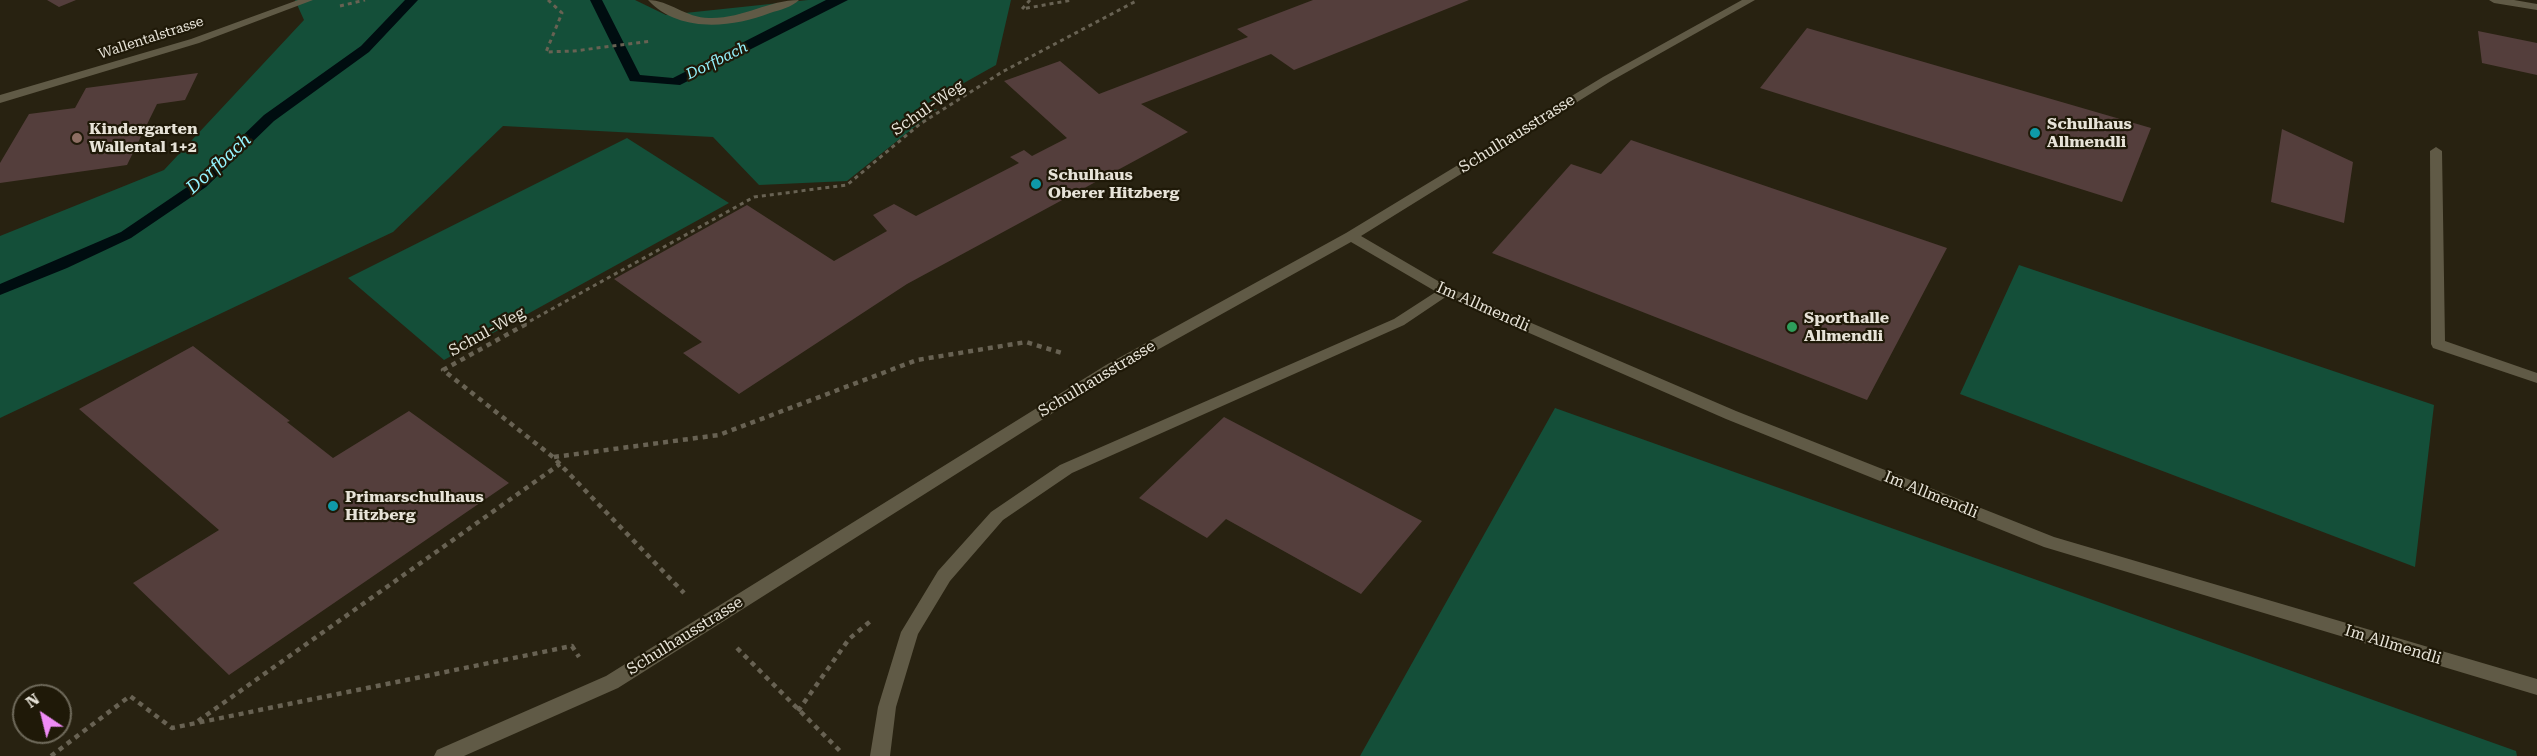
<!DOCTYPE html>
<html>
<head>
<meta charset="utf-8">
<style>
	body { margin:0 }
	#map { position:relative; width:2537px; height:756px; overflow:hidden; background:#282211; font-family:"Roboto Serif",serif }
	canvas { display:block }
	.north { position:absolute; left:12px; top:684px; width:60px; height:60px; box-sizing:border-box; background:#1f1908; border:2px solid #6f6a5b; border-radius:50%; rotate:325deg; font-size:16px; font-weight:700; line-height:24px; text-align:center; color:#e7e3d8 }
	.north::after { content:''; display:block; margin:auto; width:21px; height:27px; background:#ef8bf6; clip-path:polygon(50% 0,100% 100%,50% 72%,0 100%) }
</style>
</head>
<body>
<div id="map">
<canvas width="2537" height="756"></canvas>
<div class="north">N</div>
</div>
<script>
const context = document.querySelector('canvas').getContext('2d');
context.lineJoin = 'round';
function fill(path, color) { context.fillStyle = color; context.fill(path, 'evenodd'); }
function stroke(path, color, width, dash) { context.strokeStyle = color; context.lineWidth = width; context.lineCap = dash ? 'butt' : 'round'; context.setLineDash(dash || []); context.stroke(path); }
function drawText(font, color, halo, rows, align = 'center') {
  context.font = font + ' "Roboto Serif",serif'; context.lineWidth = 4.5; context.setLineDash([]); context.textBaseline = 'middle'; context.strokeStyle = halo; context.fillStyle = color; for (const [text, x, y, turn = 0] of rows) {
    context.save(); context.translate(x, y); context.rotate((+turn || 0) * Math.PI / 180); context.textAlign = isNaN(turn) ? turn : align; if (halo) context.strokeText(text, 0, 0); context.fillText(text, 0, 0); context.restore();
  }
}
fill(new Path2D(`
	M295,0H635L666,15L808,0H1011L996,65L914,111L937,109L847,181L759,185L713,137L503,126L393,232L0,418V236L164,170L304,20Z
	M627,138L729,203L444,360L348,278Z
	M2019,265L2434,405L2415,567L1960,394Z
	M1555,408L2516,751L2517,756H1360Z`), '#144f39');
fill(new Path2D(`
	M405,0H418L369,52L274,121L206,187L131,238L67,268L0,295V284L121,232L196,181L264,115L361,46Z
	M590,0H602L640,75L673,78L826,0H848L680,85L630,81Z`), '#000d10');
fill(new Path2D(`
	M47,0H76L59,7Z
	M1313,0H1469L1294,70L1271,54L1141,104L1188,132L907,284L739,394L683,353L702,342L614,279L747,205L834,261L887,231L873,215L894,204L916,216L1019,163L1010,157L1024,150L1032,156L1067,138L1004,81L1060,61L1099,94L1248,37L1237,29Z
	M1807,28L2151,128L2122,202L1760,88Z
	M2478,31L2537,43V75L2482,63Z
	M198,73L185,100L157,104L127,165L0,183V163L29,114L75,108L86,88Z
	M2282,129L2353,162L2344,223L2271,202Z
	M1631,140L1947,248L1867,400L1492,253L1571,164L1601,174Z
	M193,346L290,421L287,422L333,458L409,411L509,483L229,675L133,583L219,530L79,409Z
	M1224,417L1422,521L1361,594L1226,519L1207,538L1139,498Z`), '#543e3c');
stroke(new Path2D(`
	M548,0L562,13L546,52L574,51L652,41
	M1030,0L1022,9L1072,0
	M340,6L365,0
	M523,325L754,197L847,185L920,124L1002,72L1138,0`), '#686253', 3, [4, 4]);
stroke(new Path2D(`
	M526,324L443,370L553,457L684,593
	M554,457L719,435L917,360L1026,342L1065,354
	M737,648L840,751
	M798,711L849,639L873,619
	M198,721L560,464
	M51,756L130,696L172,728L572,646L579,657`), '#686253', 4.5, [5, 5]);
fill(new Path2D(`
	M1445,286L1450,288L1452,291L1450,294L1404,325L1072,473L1003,520L950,581L918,634L896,707L890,756H870L878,707L901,632L938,571L991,512L1060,465L1394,319Z`), '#605a46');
fill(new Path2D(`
	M298,0H313L199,43L0,103V95L191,39Z
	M648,0C669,0 686,18 709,18C743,19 768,0 799,0C792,7 780,10 770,13C731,28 679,33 648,0Z
	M1742,0H1755L1611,81L1361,236L1450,288L1736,411L2054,537L2537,679V695L2044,547L1726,419L1440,294L1351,242L1116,373L618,688L464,756H434L437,750L606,676L1106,365L1346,233L1603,77Z
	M2489,0H2514L2537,4V10L2494,3Z
	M2436,147L2442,151L2445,341L2537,373V383L2433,348L2431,344L2430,151Z`), '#605a46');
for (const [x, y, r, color] of [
	[2035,133,6,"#0f9aa8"],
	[77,138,6,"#8d6e63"],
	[1036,184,6,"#0f9aa8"],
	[1792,327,6,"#2e9e5b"],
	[333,506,6,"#0f9aa8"]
]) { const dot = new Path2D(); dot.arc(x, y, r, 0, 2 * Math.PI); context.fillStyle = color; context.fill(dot); stroke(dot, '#1f1908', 2); }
drawText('14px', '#e7e3d8', '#1f1908', [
	["Wallentalstrasse",151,38,-18]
]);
drawText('italic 15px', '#95f3fe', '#1f1908', [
	["Dorfbach",717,61,-26]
]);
drawText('16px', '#e7e3d8', '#1f1908', [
	["Schul-Weg",928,108,-35],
	["Schulhausstrasse",1517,134,-32],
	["Im Allmendli",1483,307,24],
	["Schul-Weg",487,332,-29],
	["Schulhausstrasse",1097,379,-31],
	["Im Allmendli",1931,495,22],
	["Schulhausstrasse",685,636,-32],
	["Im Allmendli",2393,645,17]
]);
drawText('bold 16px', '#e7e3d8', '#1f1908', [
	["Schulhaus",2047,124],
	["Allmendli",2047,142],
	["Kindergarten",89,129],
	["Wallental 1+2",89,147],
	["Schulhaus",1048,175],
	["Oberer Hitzberg",1048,193],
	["Sporthalle",1804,318],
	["Allmendli",1804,336],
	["Primarschulhaus",345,497],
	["Hitzberg",345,515]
], 'left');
drawText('italic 18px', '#95f3fe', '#1f1908', [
	["Dorfbach",219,164,-42]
]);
</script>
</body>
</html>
